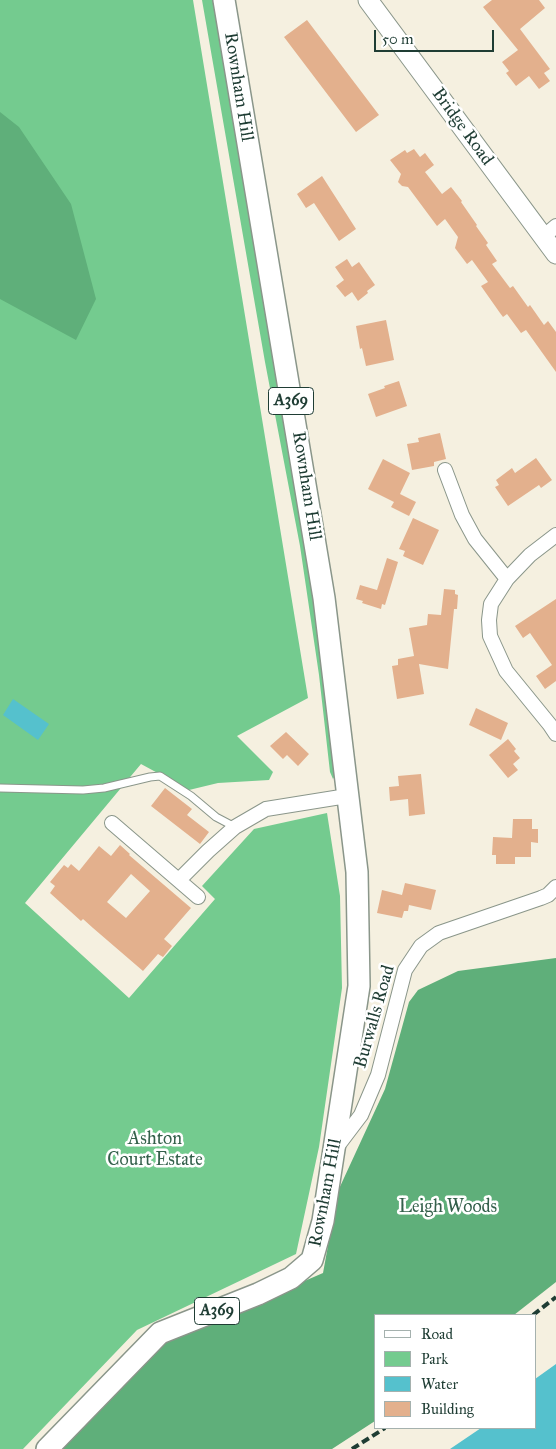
<!DOCTYPE html>
<html>
<head>
<meta charset="utf-8">
<style>
	body { margin:0 }
	#map { position:relative; width:556px; height:1449px; overflow:hidden; background:#f5f0e0; font-family:"IM FELL Great Primer",serif }
	canvas { display:block }
	.legend { position:absolute; left:374px; top:1314px; width:162px; height:115px; box-sizing:border-box; background:#fff; border:1px solid #a5b1ae; margin:0; padding:6px 9px; list-style:none; font-size:15px; color:#1f3d34 }
	.legend li { display:flex; align-items:center; gap:10px; height:25px }
	.legend b { width:25px; border:1px solid #a5b1ae }
	.scale { position:absolute; left:374px; top:30px; width:120px; height:22px; box-sizing:border-box; border:2px solid #1f3d34; border-top:0; padding-left:6px; font-size:15px; line-height:18px; white-space:nowrap; color:#1f3d34; -webkit-text-stroke:4px #fff; paint-order:stroke }
</style>
</head>
<body>
<div id="map">
<canvas width="556" height="1449"></canvas>
<ul class="legend">
<li><b style="height:6px;background:#fff"></b>Road</li>
<li><b style="height:14px;background:#74cb8f"></b>Park</li>
<li><b style="height:14px;background:#55c1cd"></b>Water</li>
<li><b style="height:14px;background:#e3b08d"></b>Building</li>
</ul>
<div class="scale">50 m</div>
</div>
<script>
const context = document.querySelector('canvas').getContext('2d');
context.lineJoin = 'round';
function fill(path, color) { context.fillStyle = color; context.fill(path, 'evenodd'); }
function stroke(path, color, width, dash) { context.strokeStyle = color; context.lineWidth = width; context.lineCap = dash ? 'butt' : 'round'; context.setLineDash(dash || []); context.stroke(path); }
function drawText(font, color, halo, rows, align = 'center') {
  context.font = font + ' "IM FELL Great Primer",serif'; context.lineWidth = 5; context.setLineDash([]); context.textBaseline = 'middle'; context.strokeStyle = halo; context.fillStyle = color; for (const [text, x, y, turn = 0] of rows) {
    context.save(); context.translate(x, y); context.rotate((+turn || 0) * Math.PI / 180); context.textAlign = isNaN(turn) ? turn : align; if (halo) context.strokeText(text, 0, 0); context.fillText(text, 0, 0); context.restore();
  }
}
fill(new Path2D(`
	M0,0H193L308,698L237,736L273,772L269,780L218,783L189,790L141,764L25,903L129,998L215,899L202,886L254,829L327,813L340,896L342,988L319,1147L296,1254L137,1330L23,1449H0Z
	M202,0H215L266,291L328,686L337,772L333,779L330,772L319,675L300,546L265,362Z`), '#74cb8f');
fill(new Path2D(`
	M0,112L19,127L71,204L96,299L76,340L0,299Z
	M556,958V1282L514,1315H375V1421L332,1449H58L166,1341L323,1273L338,1191L385,1089L409,1002L418,990L458,971Z`), '#5faf7a');
fill(new Path2D(`
	M13,699L49,724L38,740L3,715Z
	M556,1364V1449H450L481,1428H535V1379Z`), '#55c1cd');
fill(new Path2D(`
	M492,0H539L545,8L520,29L550,69L544,73L550,81L539,89L529,76L516,86L506,73L509,71L502,62L518,50L483,7Z
	M307,20L379,115L356,132L284,37Z
	M414,149L420,157L425,153L434,165L425,172L442,194L451,187L462,201L461,202L477,225L476,226L488,243L486,245L497,261L492,264L510,288L513,286L528,307L530,305L544,325L548,321L556,332V372L526,330L521,333L507,314L503,317L500,313L481,286L488,282L472,260L467,264L455,248L458,237L445,219L437,226L408,187L402,186L398,182L401,174L390,160L405,150L407,153Z
	M322,176L356,229L339,241L314,203L306,208L297,194Z
	M347,259L352,267L359,262L375,285L367,291L368,293L358,301L352,292L345,297L336,286L344,280L335,267Z
	M386,320L394,360L366,366L362,348L360,349L356,326Z
	M399,381L407,406L376,417L368,394L385,388L384,386Z
	M440,433L446,459L434,462V466L412,470L407,444L419,442L418,438Z
	M536,458L552,480L541,488L539,485L508,506L495,487L499,485L496,480L512,468L515,473Z
	M383,459L410,473L400,494L416,502L409,516L391,507L394,502L368,489Z
	M413,518L439,530L423,565L403,556L405,551L399,549Z
	M387,558L398,562L385,605L382,604L381,609L362,603L363,601L356,599L360,585L377,590Z
	M444,589L455,590V594L458,595L457,609H454L448,669L419,664L424,694L397,699L392,666L398,665V659L414,656L409,628L427,625L428,614L441,615Z
	M556,599V681L545,689L536,676L552,665L530,633L523,638L515,626Z
	M476,708L508,723L501,740L469,725Z
	M286,732L309,754L298,766L287,755L283,759L270,746Z
	M508,739L516,749L514,751L520,758L513,764L518,770L508,778L489,755Z
	M421,774L425,814L409,816L408,799L390,801L389,787L399,786L398,776Z
	M165,788L192,809L187,815L209,832L200,844L151,806Z
	M513,819H532V829H538V843L531,842V857H515V864H496V855H492L493,837L512,838Z
	M120,845L130,854L129,855L191,908L164,939L172,946L163,957L158,954L143,971L93,928L83,919L81,921L50,893L55,886L50,882L64,865L68,868L71,864L79,871L99,846L111,856ZM131,874L150,891L126,918L107,902Z
	M405,883L436,890L431,910L409,905L408,911H404L402,918L377,913L382,890L402,895Z`), '#e3b08d');
const lane = new Path2D(`
	M0,788L83,790L104,788L150,777L160,776L191,796L216,817L235,827`);
const street = new Path2D(`
	M543,237L556,226
	M445,470L462,515L475,539L507,579
	M556,535L530,555L507,579L491,604L489,620L490,636L506,671L550,725L556,734
	M112,823L198,897
	M179,880L208,851L235,827L266,809L347,796
	M336,1148L361,1115L378,1075L405,970L421,946L439,933L541,898L548,895L556,887`);
const secondary = new Path2D(`
	M368,0L556,254`);
const primary = new Path2D(`
	M47,1449L160,1333L258,1294L291,1278L312,1260L323,1221L359,986L357,872L324,598L224,0`);
stroke(lane, '#8a968a', 9);
stroke(street, '#8a968a', 16);
stroke(secondary, '#8a968a', 21);
stroke(primary, '#8a968a', 24);
stroke(lane, '#fff', 7);
stroke(street, '#fff', 14);
stroke(secondary, '#fff', 19);
stroke(primary, '#fff', 21);
stroke(new Path2D(`
	M533,1315L556,1297
	M352,1449L385,1428`), '#1f3d34', 4, [8, 4]);
for (const [x, y, w] of [
	[291,401,45],
	[217,1311,45]
]) { const box = new Path2D(); box.roundRect(x - w / 2, y - 13.5, w, 27, 4); context.fillStyle = '#fff'; context.fill(box); stroke(box, '#1f3d34', 1); }
drawText('bold 16px', '#1f3d34', null, [
	["A369",291,401],
	["A369",217,1311]
]);
drawText('18px', '#1f3d34', '#fff', [
	["Rownham Hill",238,87,81],
	["Bridge Road",462,127,54],
	["Rownham Hill",306,486,81],
	["Burwalls Road",375,1017,-74],
	["Rownham Hill",326,1193,-79]
]);
drawText('18px', '#34604b', '#fff', [
	["Ashton",155,1140],
	["Court Estate",155,1161],
	["Leigh Woods",448,1208]
]);
</script>
</body>
</html>
